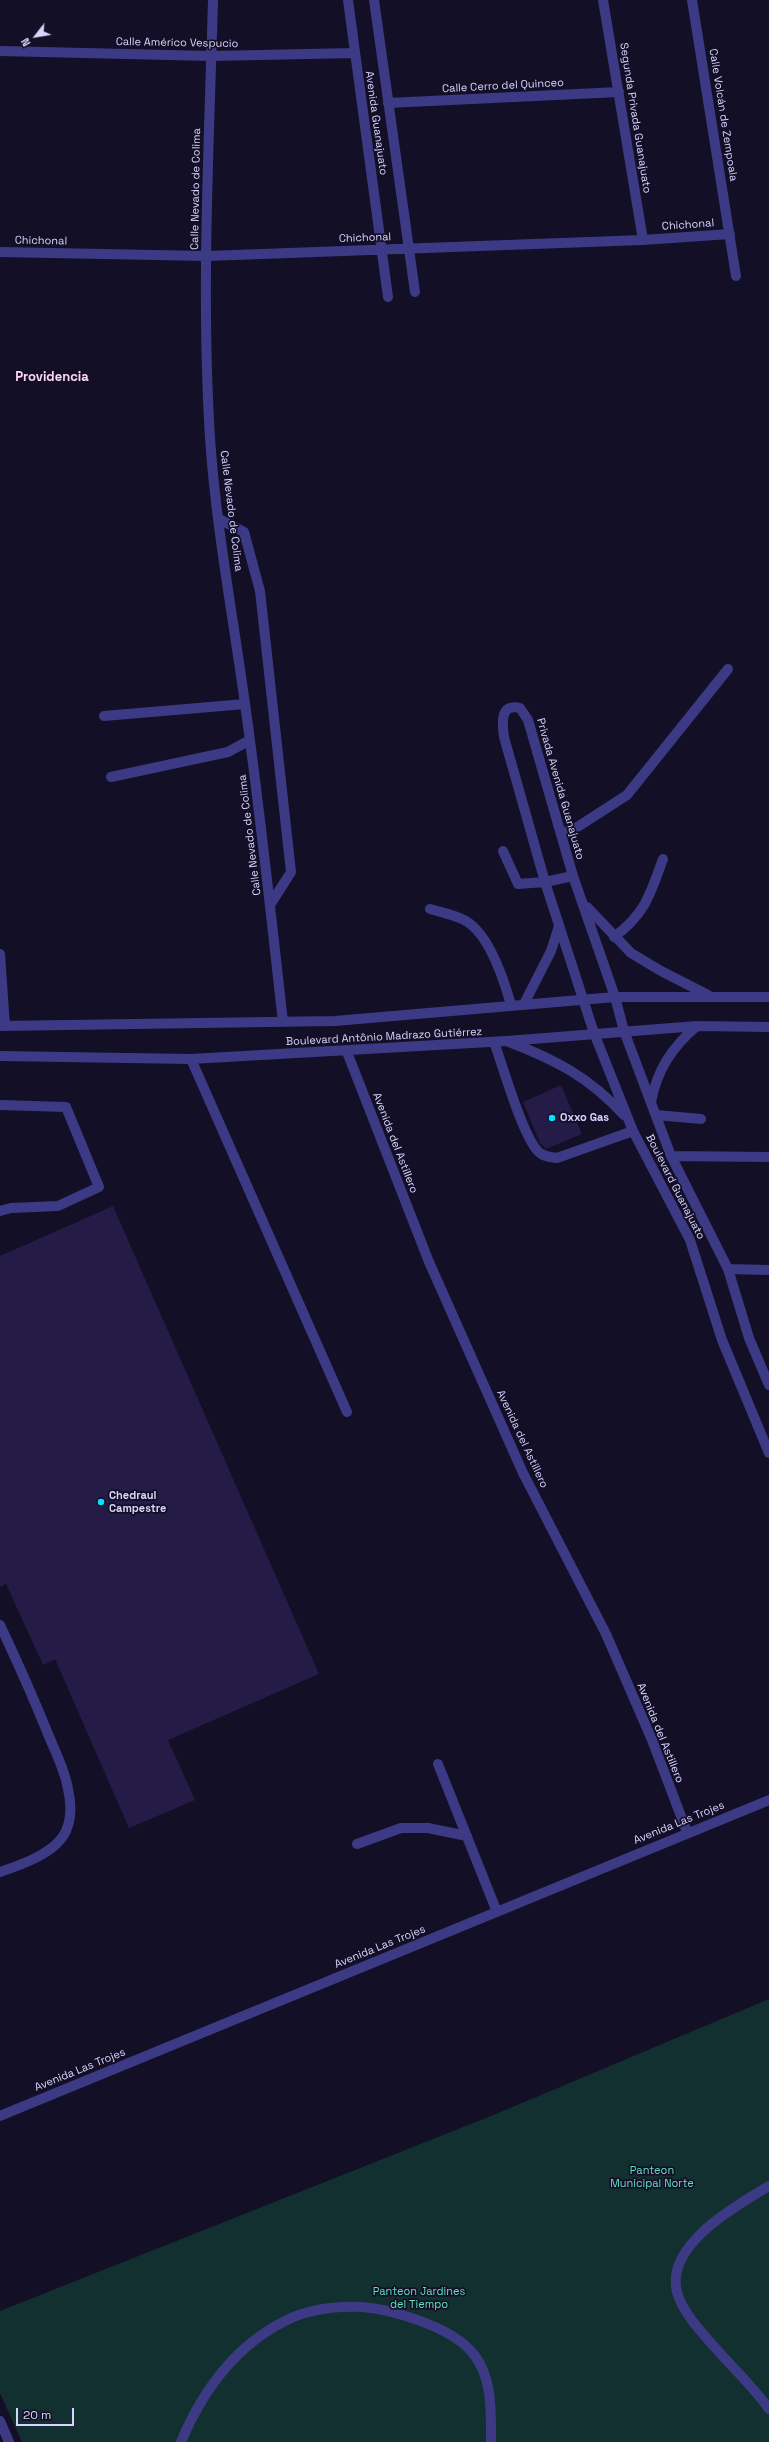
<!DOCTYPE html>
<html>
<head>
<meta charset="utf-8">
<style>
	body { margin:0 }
	#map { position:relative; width:769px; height:2442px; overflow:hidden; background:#130f26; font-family:"Space Grotesk",sans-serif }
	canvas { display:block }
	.north { position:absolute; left:16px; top:16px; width:40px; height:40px; -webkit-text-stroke:3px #130f26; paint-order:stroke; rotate:239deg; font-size:11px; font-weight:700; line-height:16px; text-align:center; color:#d9d4ff }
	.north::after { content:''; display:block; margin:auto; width:14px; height:18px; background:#d9d4ff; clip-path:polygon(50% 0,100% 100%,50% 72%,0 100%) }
	.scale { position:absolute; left:16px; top:2408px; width:58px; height:18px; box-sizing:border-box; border:2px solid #d9d4ff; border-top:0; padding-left:5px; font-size:12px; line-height:14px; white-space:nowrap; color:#d9d4ff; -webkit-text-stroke:3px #130f26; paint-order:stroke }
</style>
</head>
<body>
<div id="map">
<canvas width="769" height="2442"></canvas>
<div class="north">N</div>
<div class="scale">20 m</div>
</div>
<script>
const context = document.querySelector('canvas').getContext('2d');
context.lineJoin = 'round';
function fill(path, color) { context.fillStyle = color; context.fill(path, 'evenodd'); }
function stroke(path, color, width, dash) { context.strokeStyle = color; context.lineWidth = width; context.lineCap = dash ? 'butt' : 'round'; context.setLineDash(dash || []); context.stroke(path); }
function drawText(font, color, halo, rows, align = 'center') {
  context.font = font + ' "Space Grotesk",sans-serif'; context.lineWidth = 3.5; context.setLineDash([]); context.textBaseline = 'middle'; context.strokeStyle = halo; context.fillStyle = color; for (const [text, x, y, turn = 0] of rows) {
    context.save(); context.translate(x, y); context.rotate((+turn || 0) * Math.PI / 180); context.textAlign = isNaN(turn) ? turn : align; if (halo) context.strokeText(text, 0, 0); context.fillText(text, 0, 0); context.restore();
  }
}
fill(new Path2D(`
	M769,1999V2442H22L0,2393V2311L496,2114Z`), '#12302f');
fill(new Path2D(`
	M561,1085L582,1134L546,1149L540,1143L523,1102Z
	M113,1206L319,1674L168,1740L195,1800L129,1828L55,1659L43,1665L6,1584L0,1587V1256Z`), '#241b47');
stroke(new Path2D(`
	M213,0C209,146 201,293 210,438C216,527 233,616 245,704C260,810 271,916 283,1022
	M348,0L388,297
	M374,0L415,292
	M603,0L643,240
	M692,0L736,276
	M0,51L211,56L354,53
	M388,103L619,92
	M0,252L207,256L643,240L730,234
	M219,519L244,532L260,591L291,872L270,905
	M104,716L245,704
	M111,777L228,752L250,740
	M561,834L579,826L627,795L728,669
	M503,851L518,884L545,882L573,876
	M587,907L631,953L661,971L708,995
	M430,909C440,912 452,914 462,919C488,930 504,980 511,1005
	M614,937C646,913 650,894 663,859
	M0,954L5,1026
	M524,1004L551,951L559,926
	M0,1026L335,1021L615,997H769
	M494,1042C502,1063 524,1142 540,1153C545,1157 551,1157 557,1158L633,1131
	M509,1042C556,1060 589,1077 624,1115
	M347,1052L429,1262L523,1473L606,1634L652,1740L687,1832
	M0,1056L191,1059L507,1041L697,1026L769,1027
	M191,1059L347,1412
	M651,1102C657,1070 672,1047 697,1026
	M0,1105L66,1107L99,1187L58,1206L11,1208L0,1211
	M656,1115L701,1119
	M671,1156L769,1157
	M728,1269L769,1270
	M769,1385L749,1338L728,1269L671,1156L624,1031L615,997L573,876L528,720L520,708C500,703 502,723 504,737L545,882L594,1033L633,1131L690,1240L722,1340L769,1453
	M0,1625C17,1661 33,1697 48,1734C55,1751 65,1770 68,1789C71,1802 72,1817 66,1831C56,1853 21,1865 0,1872
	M438,1764L497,1912
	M357,1844L401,1828H428L467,1836
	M0,2116L769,1800
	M769,2186C737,2205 665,2245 677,2292C683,2314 704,2335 719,2352C736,2371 754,2388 769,2409
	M0,2421L9,2442
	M181,2442C202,2392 235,2346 285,2321C308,2309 336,2306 362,2307C392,2309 449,2327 470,2350C493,2374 491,2412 491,2442`), '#3d3a85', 10);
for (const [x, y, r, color] of [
	[552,1118,4,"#00e5ff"],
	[101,1502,4,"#00e5ff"]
]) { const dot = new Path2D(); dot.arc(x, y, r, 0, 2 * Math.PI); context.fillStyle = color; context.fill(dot); stroke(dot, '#130f26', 1.5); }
drawText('11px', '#d9d4ff', '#130f26', [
	["Calle Américo Vespucio",177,43,1],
	["Calle Cerro del Quinceo",503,86,-3],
	["Calle Volcán de Zempoala",723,115,81],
	["Segunda Privada Guanajuato",635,118,81],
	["Avenida Guanajuato",376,123,82],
	["Calle Nevado de Colima",196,189,-89],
	["Chichonal",688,225,-4],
	["Chichonal",365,238,-2],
	["Chichonal",41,241,1],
	["Calle Nevado de Colima",231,511,83],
	["Privada Avenida Guanajuato",560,789,74],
	["Calle Nevado de Colima",250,835,-97],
	["Boulevard Antônio Madrazo Gutiérrez",384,1037,-3],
	["Avenida del Astillero",395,1143,69],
	["Boulevard Guanajuato",675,1187,63],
	["Avenida del Astillero",522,1439,65],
	["Avenida del Astillero",660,1733,68],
	["Avenida Las Trojes",679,1823,-22],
	["Avenida Las Trojes",380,1947,-22],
	["Avenida Las Trojes",80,2070,-22]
]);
drawText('bold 11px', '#d9d4ff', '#130f26', [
	["Oxxo Gas",560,1118],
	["Chedraui",109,1496],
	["Campestre",109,1509]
], 'left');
drawText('11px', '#5fe0c0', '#130f26', [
	["Panteon",652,2171],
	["Municipal Norte",652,2184],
	["Panteon Jardines",419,2292],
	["del Tiempo",419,2305]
]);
drawText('bold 13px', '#ffd6f0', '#130f26', [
	["Providencia",52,377]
]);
</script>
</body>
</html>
